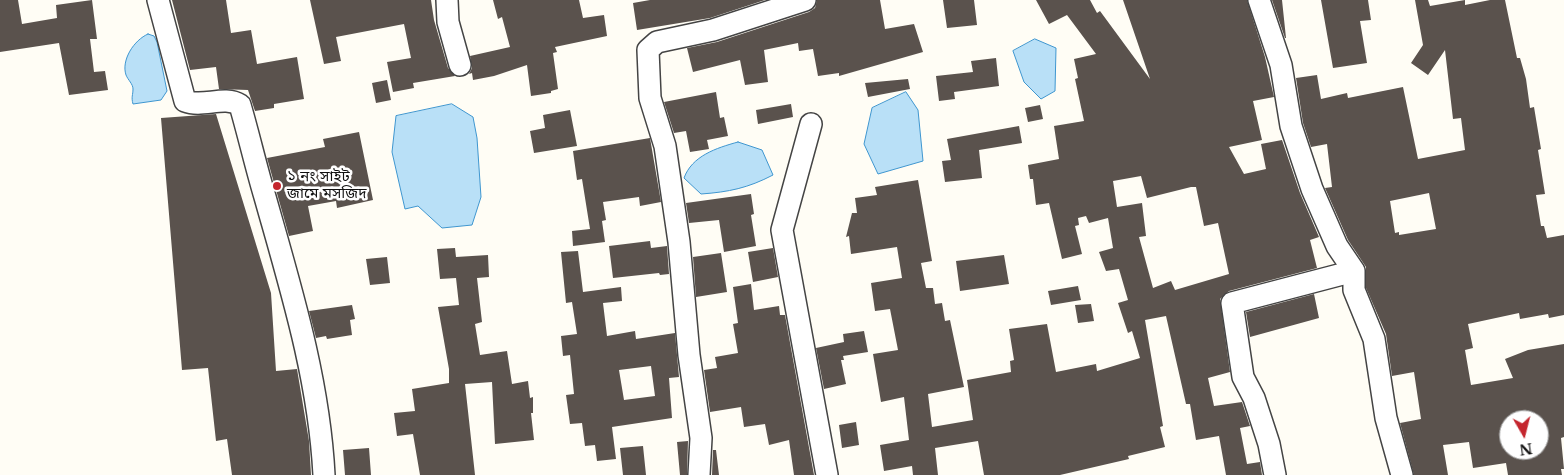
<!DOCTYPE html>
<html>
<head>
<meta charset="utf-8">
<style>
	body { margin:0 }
	#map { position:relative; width:1564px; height:475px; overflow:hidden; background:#fffdf5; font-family:"Libre Baskerville",serif }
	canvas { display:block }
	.north { position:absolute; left:1499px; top:410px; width:50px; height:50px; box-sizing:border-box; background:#fff; border:1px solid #a0a0a0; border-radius:50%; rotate:172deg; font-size:14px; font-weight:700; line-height:20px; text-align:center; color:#111 }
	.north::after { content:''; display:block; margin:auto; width:18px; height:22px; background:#c4262e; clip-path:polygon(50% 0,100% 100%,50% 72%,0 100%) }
</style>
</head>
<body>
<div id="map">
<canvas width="1564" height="475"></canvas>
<div class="north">N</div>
</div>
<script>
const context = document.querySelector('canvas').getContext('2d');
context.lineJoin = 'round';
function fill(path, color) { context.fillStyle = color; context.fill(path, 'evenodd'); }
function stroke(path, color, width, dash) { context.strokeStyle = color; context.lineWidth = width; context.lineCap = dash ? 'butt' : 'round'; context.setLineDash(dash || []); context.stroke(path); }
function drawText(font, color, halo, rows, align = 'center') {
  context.font = font + ' "Libre Baskerville","Noto Sans Bengali",serif'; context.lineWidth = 5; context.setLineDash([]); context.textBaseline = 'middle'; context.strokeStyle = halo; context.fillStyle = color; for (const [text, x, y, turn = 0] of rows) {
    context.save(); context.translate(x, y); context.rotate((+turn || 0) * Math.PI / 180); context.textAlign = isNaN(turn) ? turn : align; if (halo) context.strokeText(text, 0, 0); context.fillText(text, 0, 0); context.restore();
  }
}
const water = new Path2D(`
	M148,34L154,36L157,42L167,91L161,100L133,104C131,97 133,95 133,89C133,84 128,80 126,75C121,60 134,40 148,34Z
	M1035,39L1056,48L1055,91L1041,99L1024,82L1013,51Z
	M906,92L918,110L923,161L878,174L864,144L872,108Z
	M452,104L473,117L477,138L481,197L472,225L442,228L418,206L405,209L392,152L396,116Z
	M738,142L762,150L773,175C748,188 729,192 701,194L684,178C692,156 716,148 738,142Z`);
fill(water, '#b9e0f7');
stroke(water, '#3f96cf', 1);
fill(new Path2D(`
	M0,0H18L22,24L57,18L56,5L92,0L97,39H90L94,72L105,71L108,90L69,95L59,43L0,52Z
	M172,0H226L231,33L251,30L257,64L297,57L304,99L274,104V108L255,111L248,90L219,89L216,67L190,70Z
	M310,0H431L434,20L448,68L455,76L413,83L414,88L393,92L387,62L411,58L404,24L336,37L341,61L324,64Z
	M493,0H579L583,18L604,15L607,36L555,47L557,52L553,53L558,89L551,91V93L531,96L527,65L494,76L473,80L472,73L469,74L472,68L470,56L510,47L502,17L498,19Z
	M650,0H765L710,18L637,30L633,3Z
	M817,0H880L885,29L914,24L923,52L839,76V73L818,76L813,49L799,51L798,43L764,50L768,82L745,85L740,60L693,72L687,48L717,42L809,12L815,8Z
	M943,0H974L977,25L947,28Z
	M1036,0H1090L1097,13L1100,11L1150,79L1123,0H1247L1265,57L1274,97L1253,101L1262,140L1229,147L1244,174L1266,169L1261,144L1282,140L1300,193L1319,237L1310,240L1317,268L1229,291L1220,299L1230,372L1208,378L1214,406L1242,402L1250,426L1240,428L1247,464L1260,462L1262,475H1226L1219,436L1196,440L1190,404H1186L1166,316L1145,320L1163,426L1160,427L1165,447L1128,456L1129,459L1060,475H984L978,441L935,448L938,475H913L912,466L884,471L880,445L909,440L904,397L881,402L873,354L898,350L890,309L875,311L871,283L902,278L897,247L851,254L849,236L846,237L852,213H857L855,198L877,195L875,187L918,180L932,261L921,263L926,288H933L935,304L942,303L945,321L950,320L964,387L928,394L932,427L973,420L967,380L1011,372L1010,361L1014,360L1009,329L1047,324L1056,372L1096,364L1097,371L1140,358L1132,331L1128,333L1118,303L1128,300L1119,269L1106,271L1099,252L1113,248L1108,218L1089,223L1086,216L1078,218L1079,225L1075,226L1082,254L1062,259L1049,203L1036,205L1033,179H1030L1028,165L1059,159L1054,126L1084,121L1075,79L1078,78L1074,59L1096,54L1067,15L1049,24ZM1141,176L1147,198L1191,187H1196L1204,226L1218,223L1229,274L1175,290L1171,281L1153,288L1139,237L1146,236L1142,203L1117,207L1113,181Z
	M1272,0H1282L1286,38H1285Z
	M1321,0H1368L1371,20L1360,21L1367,63L1333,68Z
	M1415,0H1428L1430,6L1465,0V5L1490,0H1505L1517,58H1520L1526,79L1530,108L1534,107L1541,149L1538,150L1545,194L1536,195L1541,226H1544L1547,238L1564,235V315L1549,318L1548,314L1520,319L1519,313L1468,324L1473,348L1465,350L1471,385L1513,378L1505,359L1528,350L1564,344V437L1561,438L1564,469H1561L1562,475H1508L1506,463L1473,468L1469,442L1443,445L1448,475H1414L1400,423L1421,419L1414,372L1392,376L1386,334L1366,288V267L1348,240L1325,188L1332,187L1327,144L1311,147L1303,123L1296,78L1317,75L1321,99L1347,93L1348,98L1403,87L1418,159L1465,150L1461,118L1453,119L1445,50L1428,75L1411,63L1423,45ZM1429,193L1436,229L1399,235V232L1395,233L1390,201ZM1509,420H1539V450H1509Z
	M996,58L999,86L954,92L955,99L939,101L936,76L973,72L971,61Z
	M908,79L910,89L868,97L865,83Z
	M387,80L391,100L376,103L372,83Z
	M716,92L720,118L724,117L728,136L707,140L709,149L690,152L686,131L674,133L664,102Z
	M791,104L793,117L758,124L756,110Z
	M1040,105L1043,119L1028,122L1025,108Z
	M570,110L577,146L534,153L530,131L545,128L543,115Z
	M216,114L271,293L276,371L297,369L309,441L311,475H232L227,439L216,441L208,368L182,370L161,118Z
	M1019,126L1022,143L979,150L982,178L945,182L942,161L951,160L947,139Z
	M359,132L373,200L337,208L336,201L308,206L313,231L289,236L267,158L325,147L323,139Z
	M650,138L661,202L640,206L639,197L603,202L606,220L602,221L605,242L573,246L572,231L590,229L582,179L577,180L573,151Z
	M751,194L754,214L751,215L756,246L724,252L719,220L689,223L686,203Z
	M650,241L651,248L667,246L669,274L660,275L659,273L613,278L609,246Z
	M455,248L456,257L488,255L489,277L477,278L482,322L475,324L480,355L507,351L512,384L528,381L530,398L533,397V413H531L534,440L495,444L492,382L465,384L475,475H420L413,434L397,436L394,413L415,411L412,389L449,383V369L438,307L459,305L456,278L440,279L437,249Z
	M773,248L778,277L753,282L748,252Z
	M578,251L583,292L621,287L622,301L603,303L607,336L635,331L636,339L675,333L679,377L669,378L672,418L612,427L616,459L597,461L595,445L585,446L582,423L570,424L566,395L574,394L570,355L563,356L561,336L577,334L572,302L566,303L561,252ZM651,366L655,396L624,400L619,370Z
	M721,253L727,292L696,297L693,257Z
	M1004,255L1009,284L960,291L956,261Z
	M387,257L390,283L370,285L366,259Z
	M751,284L754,310L779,306L780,315H785L814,475H794L789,440L769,445L765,424L744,427L741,407L710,412L704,370L717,368L715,357L738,353L733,324L738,323L733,287Z
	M1078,286L1081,300L1051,305L1048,291Z
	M1314,294L1319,318L1250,337L1246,312Z
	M1091,304L1094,321L1078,323L1075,305Z
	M352,305L355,319L350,320L352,335L327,339L326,336L316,338L309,311Z
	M864,331L868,352L843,356L844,360H841L846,384L824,389L816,348L844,342L843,334Z
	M856,422L859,445L842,448L839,425Z
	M688,441L687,475H680L677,442Z
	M643,446L646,475H623L620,448Z
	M369,448L371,475H345L343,450Z
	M713,450H716L719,475H712Z`), '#5a524d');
const minor = new Path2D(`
	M158,0L185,101C203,108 224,95 240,105C249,136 256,167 265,197C291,289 319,379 324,475
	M447,0L448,22L460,65
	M1259,0L1281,65L1291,126L1312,189L1337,246L1354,271V290L1374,339L1386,418L1402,475
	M811,124L782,230L827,475
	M699,475L701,438L689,355L679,242L665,146L650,98L648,50L657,42L713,30L805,0
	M1275,475L1269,444L1254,398L1243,377L1232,303L1354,271`);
stroke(minor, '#444', 24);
stroke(minor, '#fff', 21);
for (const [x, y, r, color] of [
	[277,186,5,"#c4262e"]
]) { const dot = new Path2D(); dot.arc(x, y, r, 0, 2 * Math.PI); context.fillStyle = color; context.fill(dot); stroke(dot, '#fff', 2); }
drawText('15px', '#111', '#fff', [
	["১ নং সাইট",287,177],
	["জামে মসজিদ",287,194]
], 'left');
</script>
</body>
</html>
